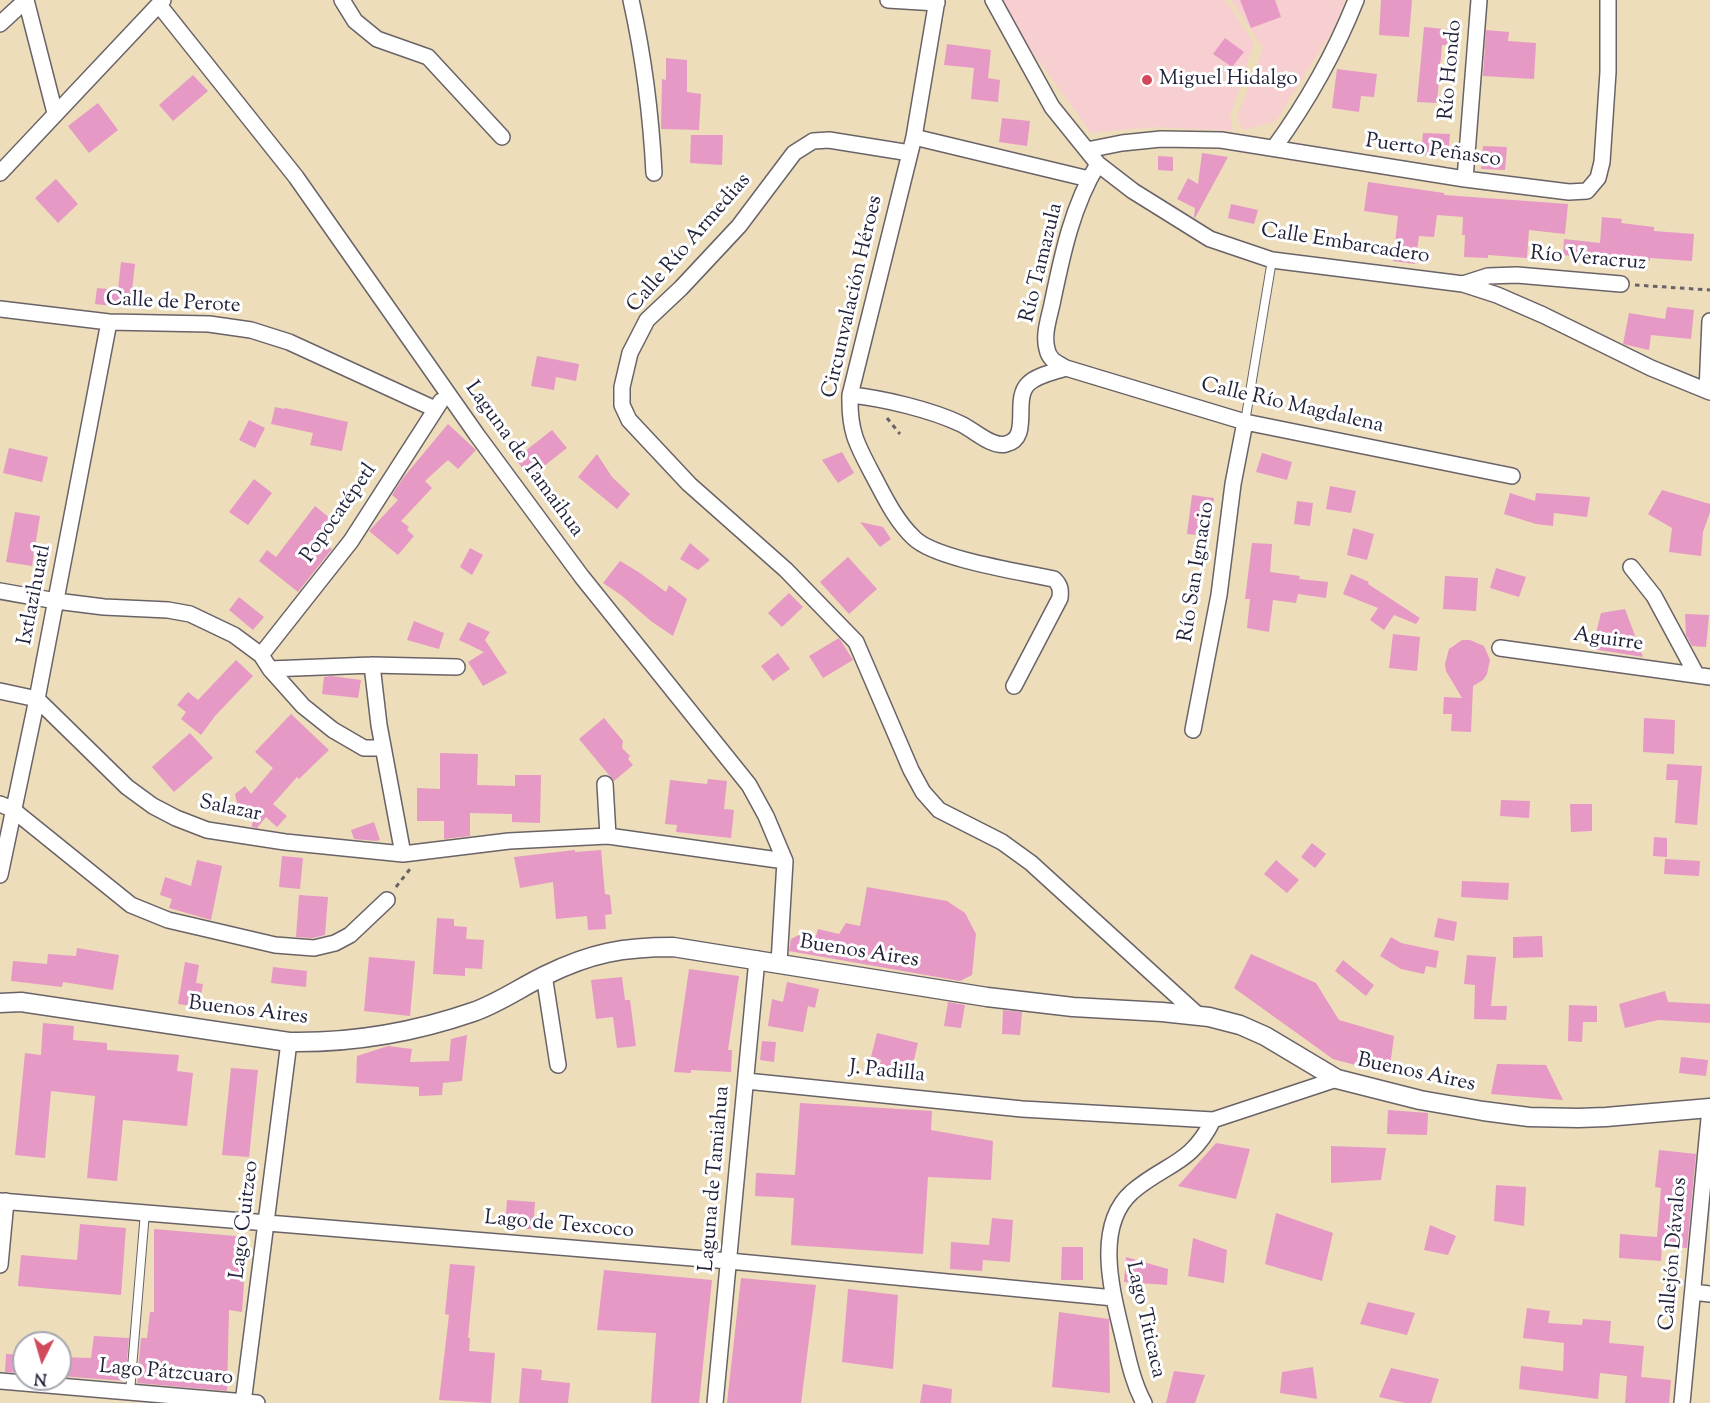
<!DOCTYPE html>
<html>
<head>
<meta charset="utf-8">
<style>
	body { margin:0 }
	#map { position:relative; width:1710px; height:1403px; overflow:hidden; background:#edddba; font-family:"Sorts Mill Goudy",serif }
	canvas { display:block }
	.north { position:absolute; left:12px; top:1331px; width:60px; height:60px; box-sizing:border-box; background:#fff; border:2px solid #a7a7b1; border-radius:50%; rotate:185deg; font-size:16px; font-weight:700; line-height:24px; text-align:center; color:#22223b }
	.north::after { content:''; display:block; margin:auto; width:21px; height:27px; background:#d1495b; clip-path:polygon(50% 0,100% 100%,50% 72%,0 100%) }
</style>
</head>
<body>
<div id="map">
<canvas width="1710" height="1403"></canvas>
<div class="north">N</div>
</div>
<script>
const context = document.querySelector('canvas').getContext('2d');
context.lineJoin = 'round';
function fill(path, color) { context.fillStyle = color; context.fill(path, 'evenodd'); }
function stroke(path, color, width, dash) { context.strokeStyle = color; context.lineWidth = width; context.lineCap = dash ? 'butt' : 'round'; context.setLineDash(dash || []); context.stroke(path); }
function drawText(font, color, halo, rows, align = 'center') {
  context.font = font + ' "Sorts Mill Goudy",serif'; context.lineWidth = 6; context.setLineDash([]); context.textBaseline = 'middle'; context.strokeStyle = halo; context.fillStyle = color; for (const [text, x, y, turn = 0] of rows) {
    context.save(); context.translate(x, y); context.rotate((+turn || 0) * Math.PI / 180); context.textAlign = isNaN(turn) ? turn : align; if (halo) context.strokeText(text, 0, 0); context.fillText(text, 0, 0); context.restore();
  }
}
fill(new Path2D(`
	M1000,0H1225L1254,43L1230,117L1233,131L1156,127L1091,133L1018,32Z
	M1231,0H1345L1334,28L1276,121L1243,130L1237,118L1263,48Z`), '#f7cfd1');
fill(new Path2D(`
	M1240,0H1275L1281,17L1251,28Z
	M1381,0H1412L1409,37L1379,35Z
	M1424,27L1455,30L1454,46L1442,45L1437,103L1417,102Z
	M1486,30L1509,32L1508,41L1536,43L1534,79L1483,76Z
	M1225,38L1244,52L1232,67L1213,54Z
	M947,44L991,50L988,78L1000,80L998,102L971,99L974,68L944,65Z
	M666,58L687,60V92L701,94L699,130L661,129L662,79L666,80Z
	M1337,69L1377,74L1374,97L1361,96L1359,112L1332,108Z
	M193,75L208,91L173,121L159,105Z
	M98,103L118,130L89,153L68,126Z
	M1002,118L1030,121L1027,146L999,142Z
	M1423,133L1450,134L1448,156L1421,155Z
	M691,135H723L722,165L690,163Z
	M1483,146L1507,147L1505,170L1481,169Z
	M1202,153L1228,157L1195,218L1194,217L1195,208L1177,199L1188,178L1198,184Z
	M1158,156L1173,157V171L1158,170Z
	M56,179L78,204L58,223L35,198Z
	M1368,182L1444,193V195L1568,204L1565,234L1529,230L1527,258L1488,255V258L1464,257L1465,235H1462L1463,217L1437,215L1434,237L1419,236L1415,264L1393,261L1398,216L1364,211Z
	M1231,204L1258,210L1254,224L1228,218Z
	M1602,217L1622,219L1621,223L1654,227V231L1694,234L1692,261L1650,258V261L1614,256L1612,268L1588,266L1589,258L1563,255L1564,239L1600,243Z
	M121,262L135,264L130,308L95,304L97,288L118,290Z
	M1667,307L1694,310L1691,339L1651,335L1649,350L1623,344L1629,313L1665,319Z
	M537,356L579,364L576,381L556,377L554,390L531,386Z
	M275,407L284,409L285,408L348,422L342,451L310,445L313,433L271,424Z
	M249,420L265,428L255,448L239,440Z
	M448,424L476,450L458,469L448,460L425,481L432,488L401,521L409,527L407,530L414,536L398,555L369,531L398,500L392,495L403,478Z
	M552,430L567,448L530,477L515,459Z
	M9,448L48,457L42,482L3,473Z
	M842,452L854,473L838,483L822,460Z
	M1262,453L1292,462L1287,480L1256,472Z
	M597,454L612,477L630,494L617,509L578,477Z
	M254,479L272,493L248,525L229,512Z
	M1330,486L1356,491L1351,513L1326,509Z
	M1662,490L1710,504V512L1703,532L1701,556L1669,552L1672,528L1648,514Z
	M1510,493L1535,501L1536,493L1590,497L1587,517L1554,513L1553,526L1536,524L1504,514Z
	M1192,495L1214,498L1209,536L1187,534Z
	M1297,501L1313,503L1310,526L1294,524Z
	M315,506L336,523L321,541L332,549L298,592L259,561L267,550L276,557Z
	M15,512L40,516L32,566L6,562Z
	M860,522L883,527L891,539L880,547Z
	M1353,528L1374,534L1367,560L1347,555Z
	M690,543L710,560L698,570L680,559Z
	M1252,543L1272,544L1270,572L1300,576L1299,579L1328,582L1326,598L1298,594L1296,603L1273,600L1269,632L1247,628L1250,599H1245Z
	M470,548L483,555L472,575L460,567Z
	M848,557L877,589L849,614L820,582Z
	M620,561L637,571L666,592L669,585L687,599L673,636L652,622L621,595L603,583Z
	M1496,568L1526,577L1519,597L1490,588Z
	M1351,574L1369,582L1368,584L1420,618L1416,624L1394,615L1384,630L1370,620L1378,608L1343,594Z
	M1445,576L1478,578L1476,611L1443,609Z
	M789,593L803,607L782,627L768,613Z
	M239,597L264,617L253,630L229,610Z
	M1625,609L1643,657L1592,649L1601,613Z
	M1685,614L1709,615L1706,647L1692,646L1686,635Z
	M414,621L444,633L439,649L407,640Z
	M468,622L490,632L485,640L507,673L483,686L468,662L484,652L459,640Z
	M1393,634L1420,637L1417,671L1389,668Z
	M839,638L853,660L823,678L809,656Z
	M1462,640H1470L1484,646L1490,660L1487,674L1483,680L1473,686L1471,732L1451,731L1452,714H1443L1444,697L1462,698L1446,671L1445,664L1449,649Z
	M778,653L790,669L773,681L761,666Z
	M236,660L253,676L215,716L201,735L181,719L186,712L177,705L188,692L198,700Z
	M331,676L361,680L358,698L322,694L324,677Z
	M291,714L329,750L299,779L297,777L273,804L287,816L277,827L266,817L257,828L252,827L253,818L238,807L235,794L245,786L251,794L273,768L255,752Z
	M604,718L623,741L622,748L630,756L628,759L633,765L614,781L579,739Z
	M1644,718L1675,720L1674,754L1643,752Z
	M190,733L213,758L174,792L152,767Z
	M440,753L478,754L477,785L515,786V775H541L540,823L512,822V814L470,813V836L444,839V821H417V788L440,789Z
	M1667,764L1702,766L1697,825L1675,823L1678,780H1666Z
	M708,779L727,781L724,809L734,810L731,838L676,832L677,825L665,824L670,780L707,784Z
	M1501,800L1530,801L1529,818L1500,816Z
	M1570,804H1592V831L1571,832Z
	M374,822L380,840L376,841L354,839L351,830Z
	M1654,837L1667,838V857L1653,856Z
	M1312,843L1326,854L1315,868L1301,857Z
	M575,850V852L601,850L605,894L610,895L612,914L605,915L606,929L588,930L587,916L556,919L553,882L520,888L514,857Z
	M282,856L303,858L300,889L279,887Z
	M1665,859L1700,861L1699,876L1664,874Z
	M197,860L222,866L211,920L169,908L172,899L160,895L165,877L191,886Z
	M1276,860L1299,880L1287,893L1264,874Z
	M1462,881L1509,883L1508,900L1461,897Z
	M867,887L947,901L965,913L976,934L972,975L960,981L789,951L791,939L799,935L815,939L818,929L839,934L846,923L860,926Z
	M299,895L328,897L325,935L313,938L296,937Z
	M437,918L454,919V926L467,927L466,939L484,940L482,969L465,968V976L433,974Z
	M1438,918L1457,922L1454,941L1434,937Z
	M1542,936L1543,957L1513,958V937Z
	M1391,937L1401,943L1439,951L1436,968L1426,966L1424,974L1401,969L1380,956Z
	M77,948L119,955L113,990L63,982L62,987L11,981L13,961L47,964L48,954L76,956Z
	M1251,954L1316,983L1339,1020L1394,1036L1389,1074L1333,1059L1234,988Z
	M1467,955L1496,957L1491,1006H1507L1506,1020L1474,1019L1475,985L1464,984Z
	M369,957L415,961L410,1016L364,1011Z
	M1343,960L1374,985L1366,996L1335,971Z
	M185,962L199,965L196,983L203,984L199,1007L178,1004Z
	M273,967L307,971L306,987L271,983Z
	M689,969L739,976L728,1050H732L731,1072L691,1070V1073L674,1072Z
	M622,977L625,1000H630L636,1046L617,1048L613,1017L596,1019L591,980Z
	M787,982L819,989L815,1008L808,1006L803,1032L768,1026L772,999L783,1002Z
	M1665,991L1668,1002L1710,1004V1023L1658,1020L1625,1028L1619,1004Z
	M948,1002L965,1005L961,1028L944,1026Z
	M1569,1005L1597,1006V1022H1583L1582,1042L1568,1041Z
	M1003,1010L1022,1012L1020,1035L1002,1034Z
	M43,1023L74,1026L73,1040L107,1043V1050L179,1055L177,1071L193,1073L187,1126L123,1120L117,1181L87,1178L95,1096L51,1091L45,1158L15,1155L25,1053L41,1055Z
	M877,1033L918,1043L910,1076L879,1068L881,1060L871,1057Z
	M467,1035L462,1081L443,1083L442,1095L419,1096V1087L356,1083L357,1056L388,1046L412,1049L410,1062L449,1061L451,1039Z
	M762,1041L776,1042L774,1062L760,1060Z
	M1681,1057L1708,1060L1706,1076L1679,1073Z
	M1497,1064L1546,1065L1563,1100L1491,1094Z
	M231,1068L258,1070L249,1157L222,1155Z
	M800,1103L932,1111L931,1130L993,1141L991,1180L928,1177L923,1254L791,1245L794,1198L755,1196L756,1173L795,1175Z
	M1388,1110L1428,1113L1427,1135L1387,1134Z
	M1216,1143L1250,1149L1236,1199L1178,1186Z
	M1331,1146L1386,1148L1381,1180L1331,1183Z
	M1659,1150L1696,1154L1687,1248L1662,1246L1661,1261L1619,1258L1620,1234L1657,1237L1661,1188L1655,1187Z
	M1496,1185L1526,1187L1524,1226L1494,1221Z
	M507,1200L535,1202L533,1229L505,1228Z
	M1276,1213L1333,1233L1322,1281L1265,1264Z
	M992,1218L1013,1220L1010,1262L983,1260L982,1271L950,1269L951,1242L989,1245Z
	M80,1224L126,1228L121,1295L18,1286L21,1255L77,1260Z
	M1430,1225L1456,1236L1448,1255L1424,1250Z
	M154,1229L247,1237L242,1312L229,1310L227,1391L137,1383L141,1338H147L150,1312H154Z
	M1193,1238L1227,1250L1224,1283L1188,1276Z
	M1062,1247H1083V1280H1061Z
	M1126,1257L1168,1269L1167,1285L1124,1282Z
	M450,1264L475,1266L468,1338H470L469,1351L495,1353L491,1403L439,1400L449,1315L445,1314Z
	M604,1270L712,1280L699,1403H651L656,1333L597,1330Z
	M741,1278L816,1285L801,1403H727Z
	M848,1289L898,1295L893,1369L842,1362Z
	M1368,1302L1415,1313L1407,1335L1360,1324Z
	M1527,1308L1550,1311L1548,1323L1582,1325L1583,1319L1611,1321L1609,1343L1644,1346L1641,1377L1671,1380L1669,1403H1625L1627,1376L1600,1373L1598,1399L1519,1389L1521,1366L1563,1371L1564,1343L1523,1338Z
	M1059,1312L1109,1319L1110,1393L1052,1387Z
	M94,1336L129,1338L125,1381L60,1376V1357L91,1358Z
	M6,1354L24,1355V1373L5,1372Z
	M1313,1367L1317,1399L1280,1393L1282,1372Z
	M522,1368L542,1370L541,1380L570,1383L568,1403H519Z
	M1391,1368L1439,1379L1431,1403H1405L1379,1397Z
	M1174,1371L1205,1375L1195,1403H1166Z
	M923,1384L952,1389L951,1403H920Z`), '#e699c4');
const service = new Path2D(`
	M1245,422L1272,260
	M130,1392L145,1212`);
const minor = new Path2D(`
	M26,0L55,113
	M342,0L355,21L377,39L428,57L502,137
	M631,0C644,58 651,115 654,173
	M888,0L937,3
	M937,0L914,137L850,395C849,432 857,445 874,477C885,498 896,521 914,538C935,559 1022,572 1054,579C1060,585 1061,589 1060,598L1014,686
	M993,0L1052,107L1098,164L1133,191L1210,239L1272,260L1463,284L1497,295L1543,315L1651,368L1710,392
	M159,5L296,177L477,435L582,577L749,785L766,816L785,861L779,963
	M0,24L26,0
	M914,137L1089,179
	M1274,148C1308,101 1335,53 1356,0
	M1087,150L1122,143L1161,139L1221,140L1465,179L1569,192L1587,191L1598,178L1602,162L1608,72V0
	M910,153L829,140L813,141L794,153L739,226L681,288L647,320L630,353L622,387V405L629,420L689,484L786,570L856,642L911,770L923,792L939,810L1002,842L1031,863L1199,1016
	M1098,164C1072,206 1062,256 1052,304C1049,318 1043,335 1047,349C1049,360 1057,363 1066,368L1245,422L1512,476
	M0,173L163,0
	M1465,179L1479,0
	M1463,284L1488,276L1517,275L1621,284
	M0,309L109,322L209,324L251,330L289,342L435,409
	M1707,391L1710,321
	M850,395C882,398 932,410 961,424C974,430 992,448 1006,444C1032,438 1012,400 1028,384C1037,375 1054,372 1066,368
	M1631,567L1654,596L1696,674
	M0,591L56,601L104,607L168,610L190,614L234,635L261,655L270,669L303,706L333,730L364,748H383
	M1500,648L1710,677
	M261,655L351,541L441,401
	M372,665L379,725L403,854
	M270,669L372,665L457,667
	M0,691L37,699L127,787L153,806L176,818L207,830L285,842L403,854L509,841L608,836L785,861
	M1193,730L1219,595L1233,484L1245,422
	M605,784L608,836
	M0,804L12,809L131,905L168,920L275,945L314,948L335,943L350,935L387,900
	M0,875L37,699L109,322
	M544,975L558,1065
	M746,1081L1022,1109L1213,1120C1191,1165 1166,1163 1132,1192C1094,1226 1112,1291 1122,1333C1128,1357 1132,1381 1144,1403
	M1213,1120L1337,1079
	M0,1201L729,1261L1114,1298
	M0,1265L6,1201
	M1693,1292L1710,1294
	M0,1381L257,1403
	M243,1403L289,1042
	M715,1403L757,959
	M1682,1403L1710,1108`);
const tertiary = new Path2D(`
	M0,1003L21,1002L289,1042C351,1043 415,1032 473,1012C499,1003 521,987 546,975C591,953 623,947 673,947L987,997L1073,1007L1162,1012L1209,1017L1240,1025L1265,1036L1337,1079L1420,1100L1483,1111L1529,1117L1578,1118L1606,1117L1710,1108`);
stroke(service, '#696367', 10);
stroke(minor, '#696367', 18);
stroke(tertiary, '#696367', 21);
stroke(new Path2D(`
	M1635,285L1710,290
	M887,418L900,434
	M396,887L410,869`), '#696367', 3, [4.5, 4.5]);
stroke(service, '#fff', 8);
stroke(minor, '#fff', 15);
stroke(tertiary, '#fff', 18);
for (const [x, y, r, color] of [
	[1147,80,6,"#d1495b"]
]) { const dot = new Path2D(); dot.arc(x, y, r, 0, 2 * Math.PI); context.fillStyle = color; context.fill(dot); stroke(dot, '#fff', 2); }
drawText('21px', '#22223b', '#fff', [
	["Río Hondo",1452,70,-85],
	["Puerto Peñasco",1433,152,8],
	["Calle Río Armedias",690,244,-49],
	["Calle Embarcadero",1345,245,9],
	["Río Veracruz",1588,260,5],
	["Río Tamazula",1043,263,-76],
	["Circunvalación Héroes",854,297,-77],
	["Calle de Perote",173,304,3],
	["Calle Río Magdalena",1292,407,13],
	["Laguna de Tamaihua",523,460,54],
	["Popocatépetl",340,514,-55],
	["Río San Ignacio",1198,572,-81],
	["Ixtlazihuatl",36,595,-79],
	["Aguirre",1608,641,8],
	["Salazar",230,810,12],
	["Buenos Aires",859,953,9],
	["Buenos Aires",248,1012,7],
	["J. Padilla",887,1073,6],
	["Buenos Aires",1416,1074,12],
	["Laguna de Tamiahua",716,1179,-85],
	["Lago Cuitzeo",246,1220,-83],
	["Lago de Texcoco",559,1226,5],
	["Callejón Dávalos",1675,1254,-85],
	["Lago Titicaca",1144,1320,77],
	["Lago Pátzcuaro",166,1374,5]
]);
drawText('21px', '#22223b', '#fff', [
	["Miguel Hidalgo",1159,80]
], 'left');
</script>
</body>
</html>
